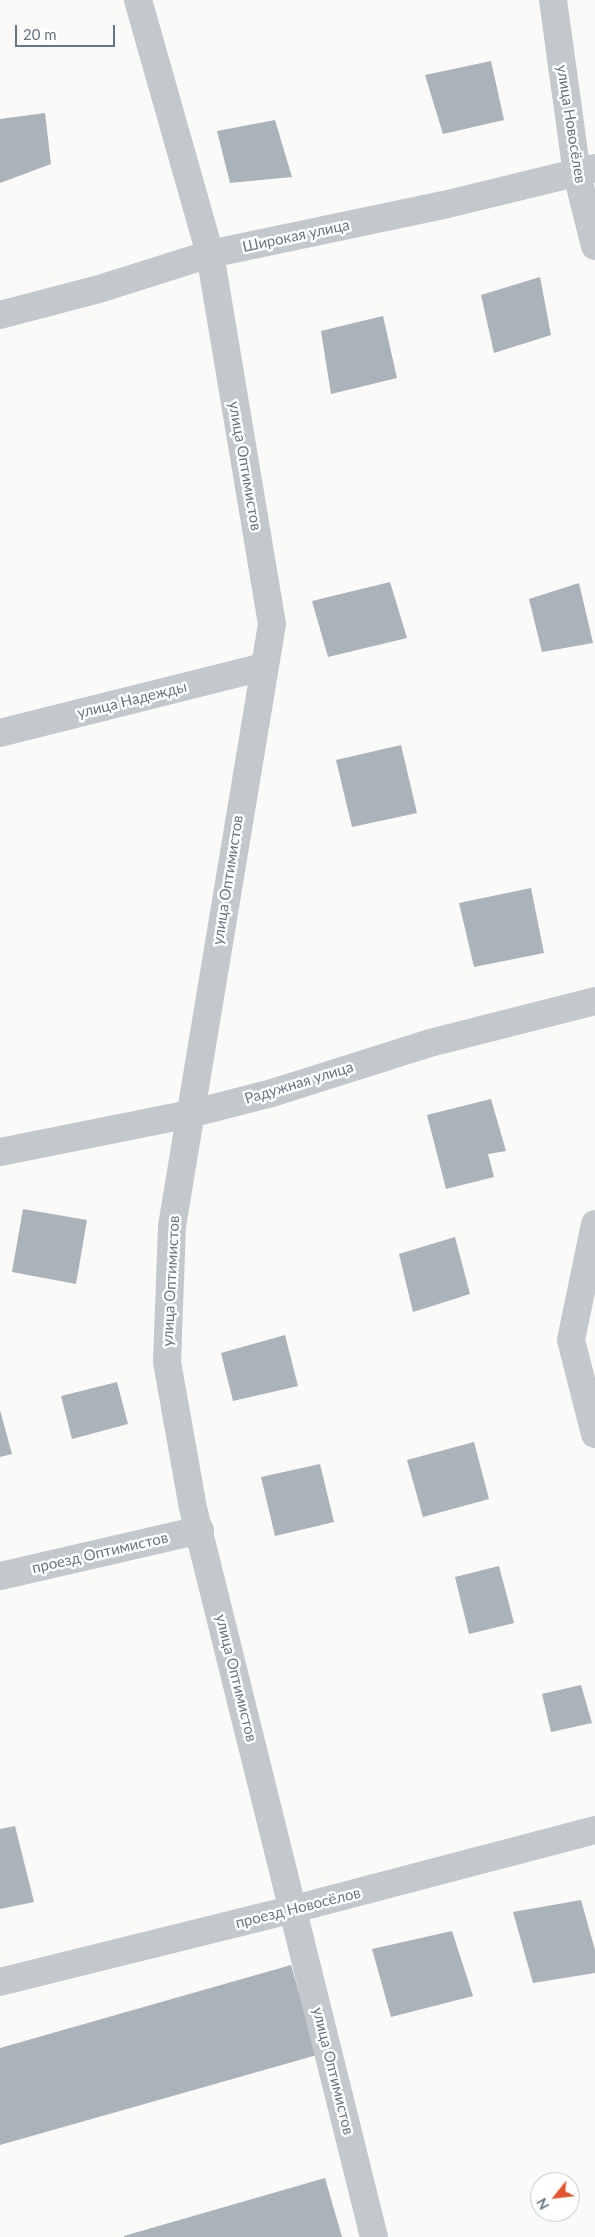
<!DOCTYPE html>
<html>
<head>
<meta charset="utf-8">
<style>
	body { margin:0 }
	#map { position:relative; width:595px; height:2237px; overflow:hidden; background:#fafaf8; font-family:Lato,sans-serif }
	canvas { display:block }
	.north { position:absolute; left:530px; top:2172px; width:50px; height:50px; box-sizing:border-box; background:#fff; border:1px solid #c1c8cd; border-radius:50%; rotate:241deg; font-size:14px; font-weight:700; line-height:20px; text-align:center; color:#657683 }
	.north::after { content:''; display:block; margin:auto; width:18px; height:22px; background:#e4572e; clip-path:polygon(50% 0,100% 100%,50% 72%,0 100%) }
	.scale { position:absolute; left:15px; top:25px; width:100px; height:22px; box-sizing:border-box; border:2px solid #657683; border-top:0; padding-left:6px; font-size:15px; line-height:18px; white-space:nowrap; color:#657683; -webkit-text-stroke:4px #fff; paint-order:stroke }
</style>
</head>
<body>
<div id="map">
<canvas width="595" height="2237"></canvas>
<div class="north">N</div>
<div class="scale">20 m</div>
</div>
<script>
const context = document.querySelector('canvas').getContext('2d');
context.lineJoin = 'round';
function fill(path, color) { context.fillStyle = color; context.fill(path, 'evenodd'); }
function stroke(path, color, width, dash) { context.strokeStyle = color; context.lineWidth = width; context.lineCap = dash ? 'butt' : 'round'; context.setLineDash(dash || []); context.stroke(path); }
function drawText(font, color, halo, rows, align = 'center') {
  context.font = font + ' Lato,sans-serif'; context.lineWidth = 5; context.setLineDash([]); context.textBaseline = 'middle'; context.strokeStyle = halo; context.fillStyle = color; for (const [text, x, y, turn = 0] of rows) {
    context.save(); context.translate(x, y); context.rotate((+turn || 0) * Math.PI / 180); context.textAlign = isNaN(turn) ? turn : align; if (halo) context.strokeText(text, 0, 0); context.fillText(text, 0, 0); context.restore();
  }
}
fill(new Path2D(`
	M491,61L504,120L443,134L425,75Z
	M45,113L51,164L0,183V119Z
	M275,120L292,177L230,183L217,131Z
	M540,277L551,335L494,353L481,295Z
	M383,316L397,378L331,394L321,331Z
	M390,582L407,638L328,657L312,601Z
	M579,583L593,643L542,652L529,599Z
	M401,745L417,813L352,827L336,760Z
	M531,888L544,953L474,967L459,903Z
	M491,1099L506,1151L488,1154L494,1177L446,1189L427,1115Z
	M23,1209L87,1220L76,1284L12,1272Z
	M455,1237L470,1294L413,1312L399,1254Z
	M285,1335L298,1386L233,1401L221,1353Z
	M117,1382L128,1424L72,1439L61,1396Z
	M0,1410L12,1454L0,1457Z
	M474,1442L489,1499L423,1517L407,1460Z
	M320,1464L334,1522L275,1536L261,1477Z
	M499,1566L514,1623L469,1634L455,1577Z
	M581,1685L592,1723L551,1732L542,1694Z
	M15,1826L34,1902L0,1909V1829Z
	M581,1900L595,1950V1973L533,1983L513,1912Z
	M452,1931L473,1996L391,2017L372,1949Z
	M291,1965L317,2055L0,2145V2048Z
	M325,2178L342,2237H124V2236Z`), '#aab3b9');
stroke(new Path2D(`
	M138,0L210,254L272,624L172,1226L167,1362L193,1508L374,2237
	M553,0L577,174L595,246
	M0,315L99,289L210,254L448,204L595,168
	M0,733L263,667
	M0,1152L190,1114L272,1093L430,1043L595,1001
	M595,1224L571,1340L595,1434
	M0,1576L200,1530
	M0,1982L294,1909L595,1830`), '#c3c8cc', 28);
drawText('15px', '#657683', '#fff', [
	["улица Новосёлев",571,124,81],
	["Широкая улица",296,236,-12],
	["улица Оптимистов",245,466,80],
	["улица Надежды",132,700,-14],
	["улица Оптимистов",228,880,-81],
	["Радужная улица",299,1083,-17],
	["улица Оптимистов",171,1281,-87],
	["проезд Оптимистов",100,1553,-13],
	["улица Оптимистов",236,1678,76],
	["проезд Новосёлов",298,1908,-14],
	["улица Оптимистов",333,2071,76]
]);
</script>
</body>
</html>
